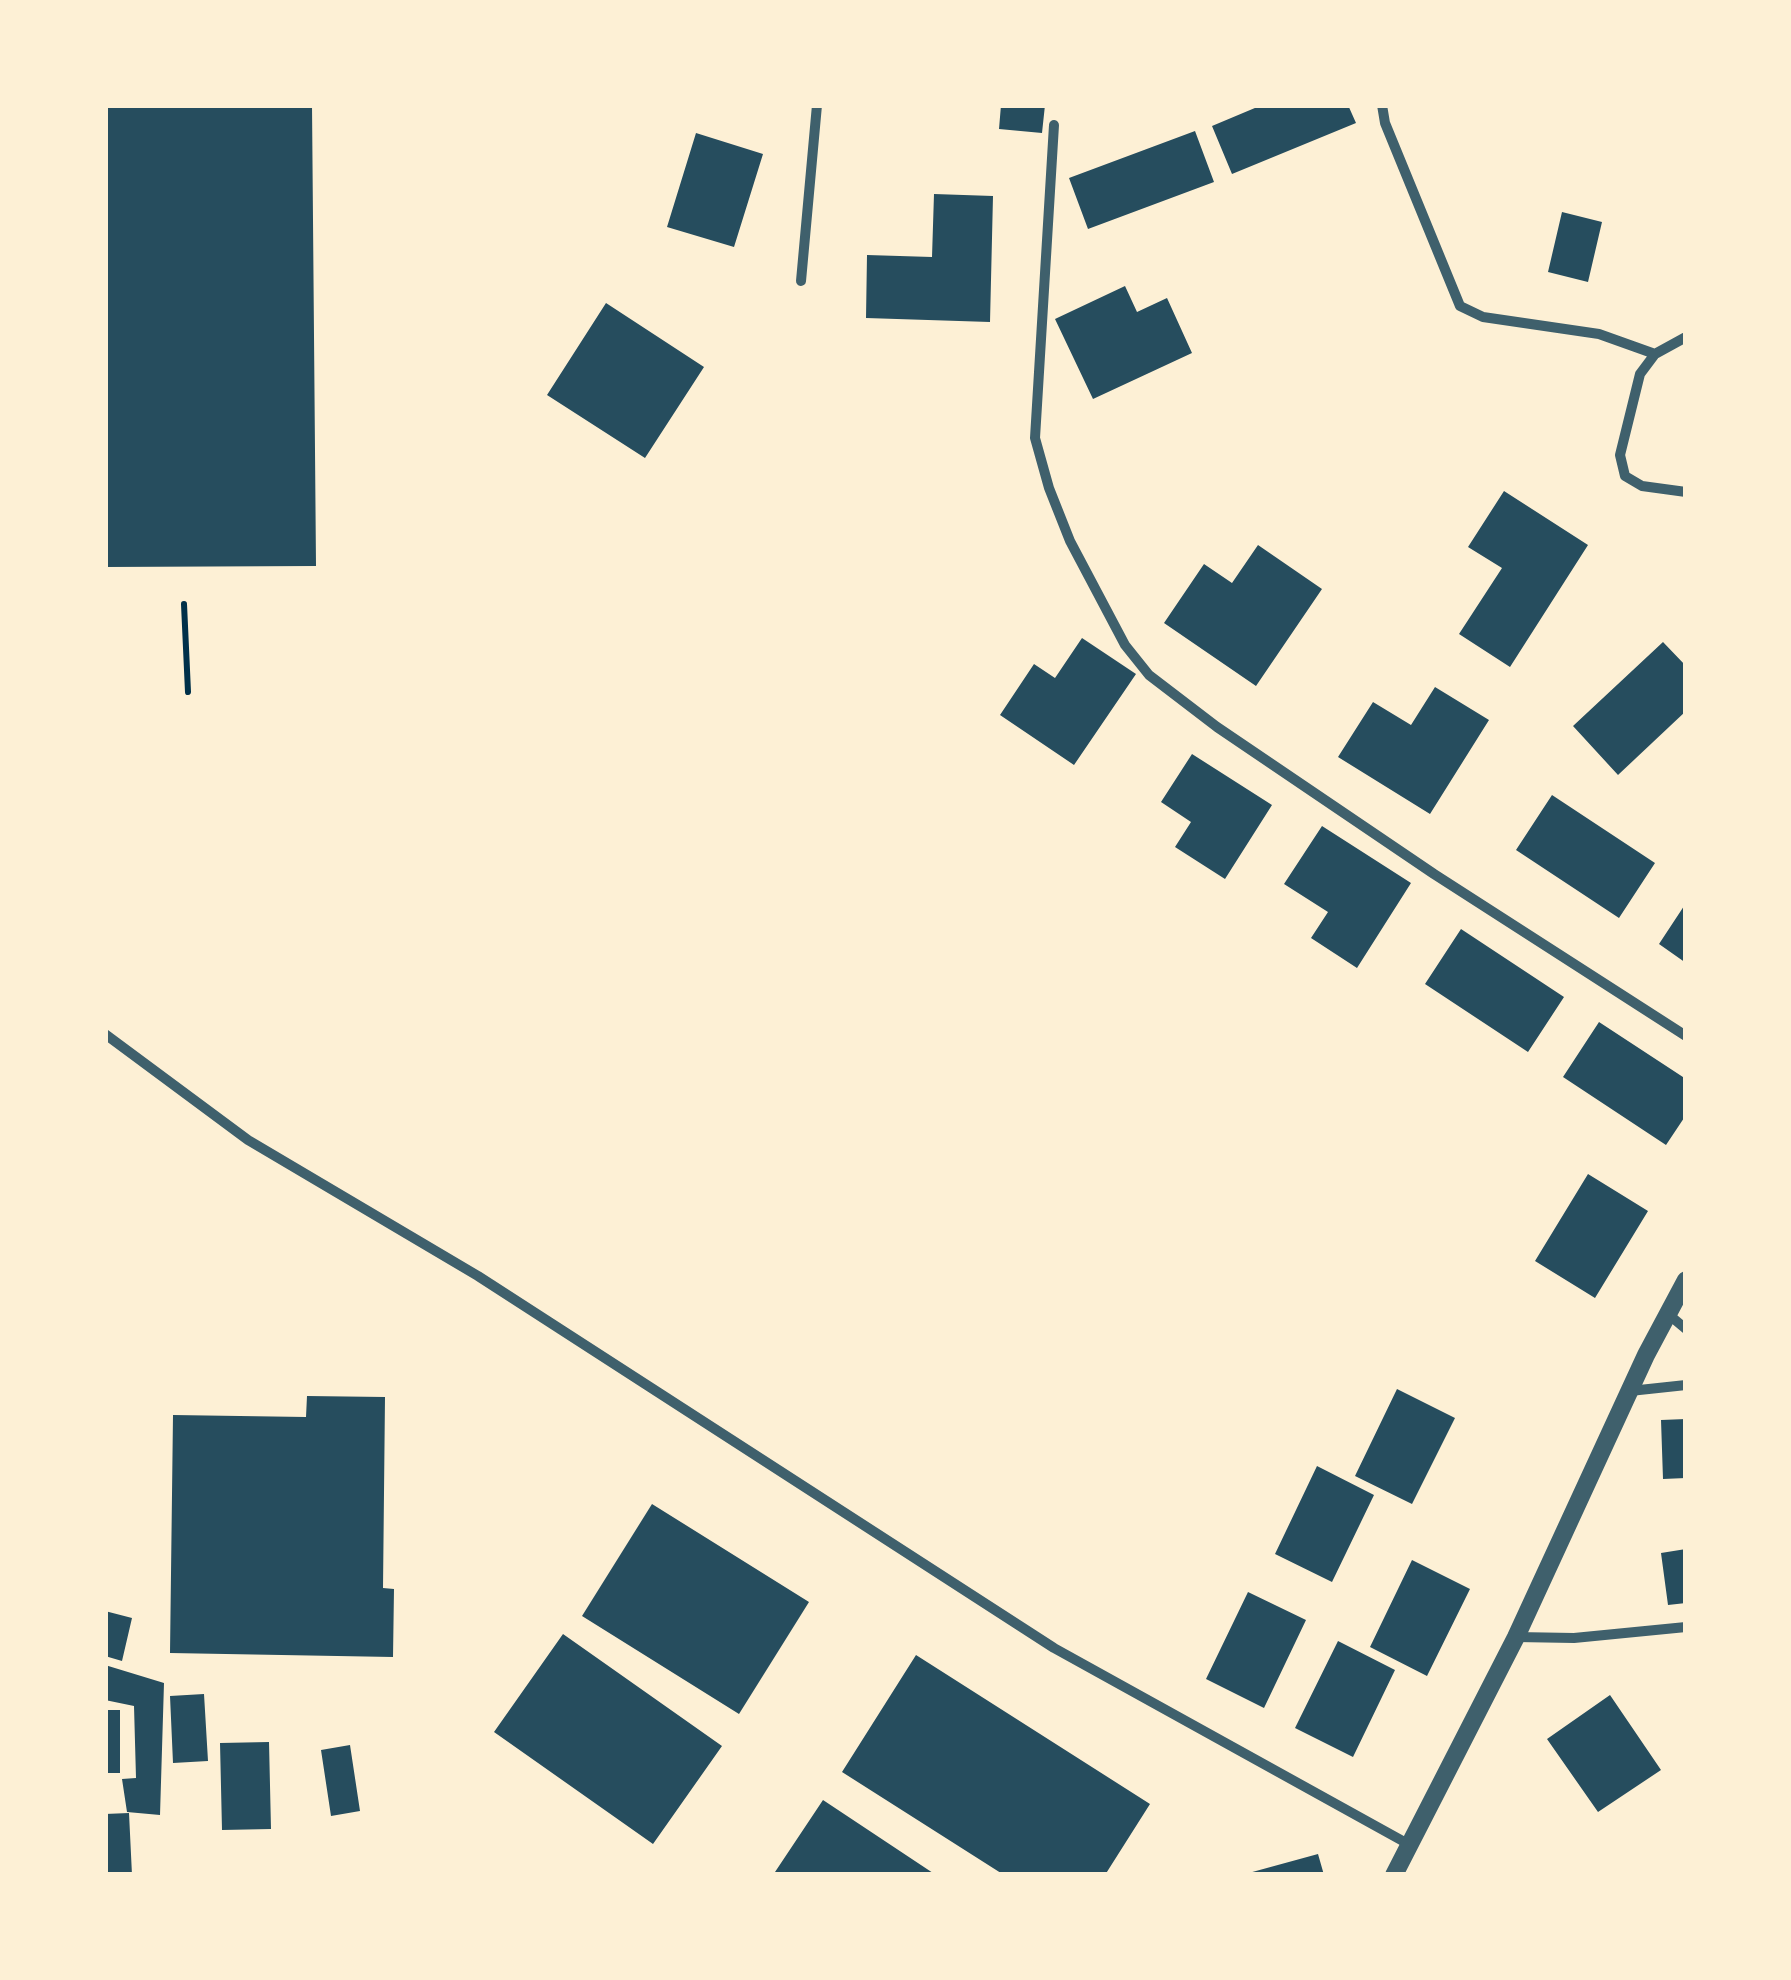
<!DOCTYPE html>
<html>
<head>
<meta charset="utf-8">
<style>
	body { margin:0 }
	#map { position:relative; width:1791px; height:1980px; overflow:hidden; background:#fdf0d5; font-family:Lato,sans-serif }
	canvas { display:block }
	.frame { position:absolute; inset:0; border:108px solid #fdf0d5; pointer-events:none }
</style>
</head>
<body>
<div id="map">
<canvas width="1791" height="1980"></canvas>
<div class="frame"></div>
</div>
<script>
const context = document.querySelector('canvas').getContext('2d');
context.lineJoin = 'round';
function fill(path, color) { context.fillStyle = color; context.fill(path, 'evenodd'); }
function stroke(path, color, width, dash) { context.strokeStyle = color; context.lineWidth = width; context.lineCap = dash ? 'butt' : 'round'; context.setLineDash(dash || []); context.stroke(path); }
fill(new Path2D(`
	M105,105H312L316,566L105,567Z
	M1001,105H1045L1042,133L999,129Z
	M1262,105H1348L1356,123L1232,174L1212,126Z
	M1195,131L1214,182L1088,229L1069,178Z
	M696,133L763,154L734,247L667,227Z
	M934,194L993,196L990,322L866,318L867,255L932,257Z
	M1562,212L1602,222L1588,282L1548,272Z
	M1125,286L1137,312L1167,298L1192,353L1093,399L1055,319Z
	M606,303L704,367L645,458L547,395Z
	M1504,491L1588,545L1510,667L1459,634L1502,568L1468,547Z
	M1258,545L1322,589L1256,686L1164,623L1204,564L1232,583Z
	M1082,638L1136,674L1074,765L1000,715L1034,664L1055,678Z
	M1663,642L1686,666V711L1618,775L1573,726Z
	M1435,687L1489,720L1430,814L1338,757L1373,702L1411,725Z
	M1192,754L1272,805L1225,879L1175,847L1191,822L1161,802Z
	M1552,795L1655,863L1619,918L1516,850Z
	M1322,826L1411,883L1357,968L1311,938L1328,912L1284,884Z
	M1686,903V963L1659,944Z
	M1461,929L1564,997L1528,1052L1425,984Z
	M1599,1022L1686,1079V1115L1666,1145L1563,1077Z
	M1588,1174L1648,1211L1595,1298L1535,1261Z
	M1397,1389L1455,1418L1412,1504L1355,1476Z
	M307,1396L385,1397L383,1588L394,1589L393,1657L170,1653L173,1415L306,1417Z
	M1686,1419V1478L1663,1479L1661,1420Z
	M1317,1466L1374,1495L1332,1582L1275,1554Z
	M652,1504L809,1602L739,1714L582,1616Z
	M1686,1549V1603L1668,1605L1661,1553Z
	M1412,1560L1470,1589L1427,1676L1370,1647Z
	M1248,1592L1306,1620L1264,1708L1206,1679Z
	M105,1611L132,1618L122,1661L105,1656Z
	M563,1634L722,1746L653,1844L494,1732Z
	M1338,1641L1395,1670L1353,1757L1295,1728Z
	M916,1655L1150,1804L1105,1875H1004L842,1772Z
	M105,1665L164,1683L160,1815L127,1812L122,1779L136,1778L134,1706L105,1700Z
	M204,1694L208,1761L173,1763L170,1696Z
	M1610,1695L1661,1770L1598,1812L1547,1739Z
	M105,1710H120V1773H105Z
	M269,1742L271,1829L222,1830L220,1743Z
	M350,1745L360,1811L331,1816L321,1750Z
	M823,1800L936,1875H773Z
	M129,1813L132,1875H105V1814Z
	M1318,1854L1324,1875H1246L1245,1874Z`), '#264d5e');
stroke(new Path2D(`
	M184,604L188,692`), '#003049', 6);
stroke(new Path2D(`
	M1382,105L1385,123L1460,306L1483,317L1599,334L1655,354
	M1054,125L1035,438L1049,488L1070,541L1125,645L1149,675L1217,727L1434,874L1686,1036
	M801,281L817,105
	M1686,337L1655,354L1640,374L1620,455L1625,476L1642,486L1686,492
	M105,1034L248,1140L478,1276L1054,1648L1410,1845
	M1668,1314L1686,1329
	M1630,1391L1686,1385
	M1516,1637L1574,1638L1686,1627`), '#3f606c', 10);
stroke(new Path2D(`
	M1394,1875L1516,1637L1646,1355L1686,1280`), '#3f606c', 18);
</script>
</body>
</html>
